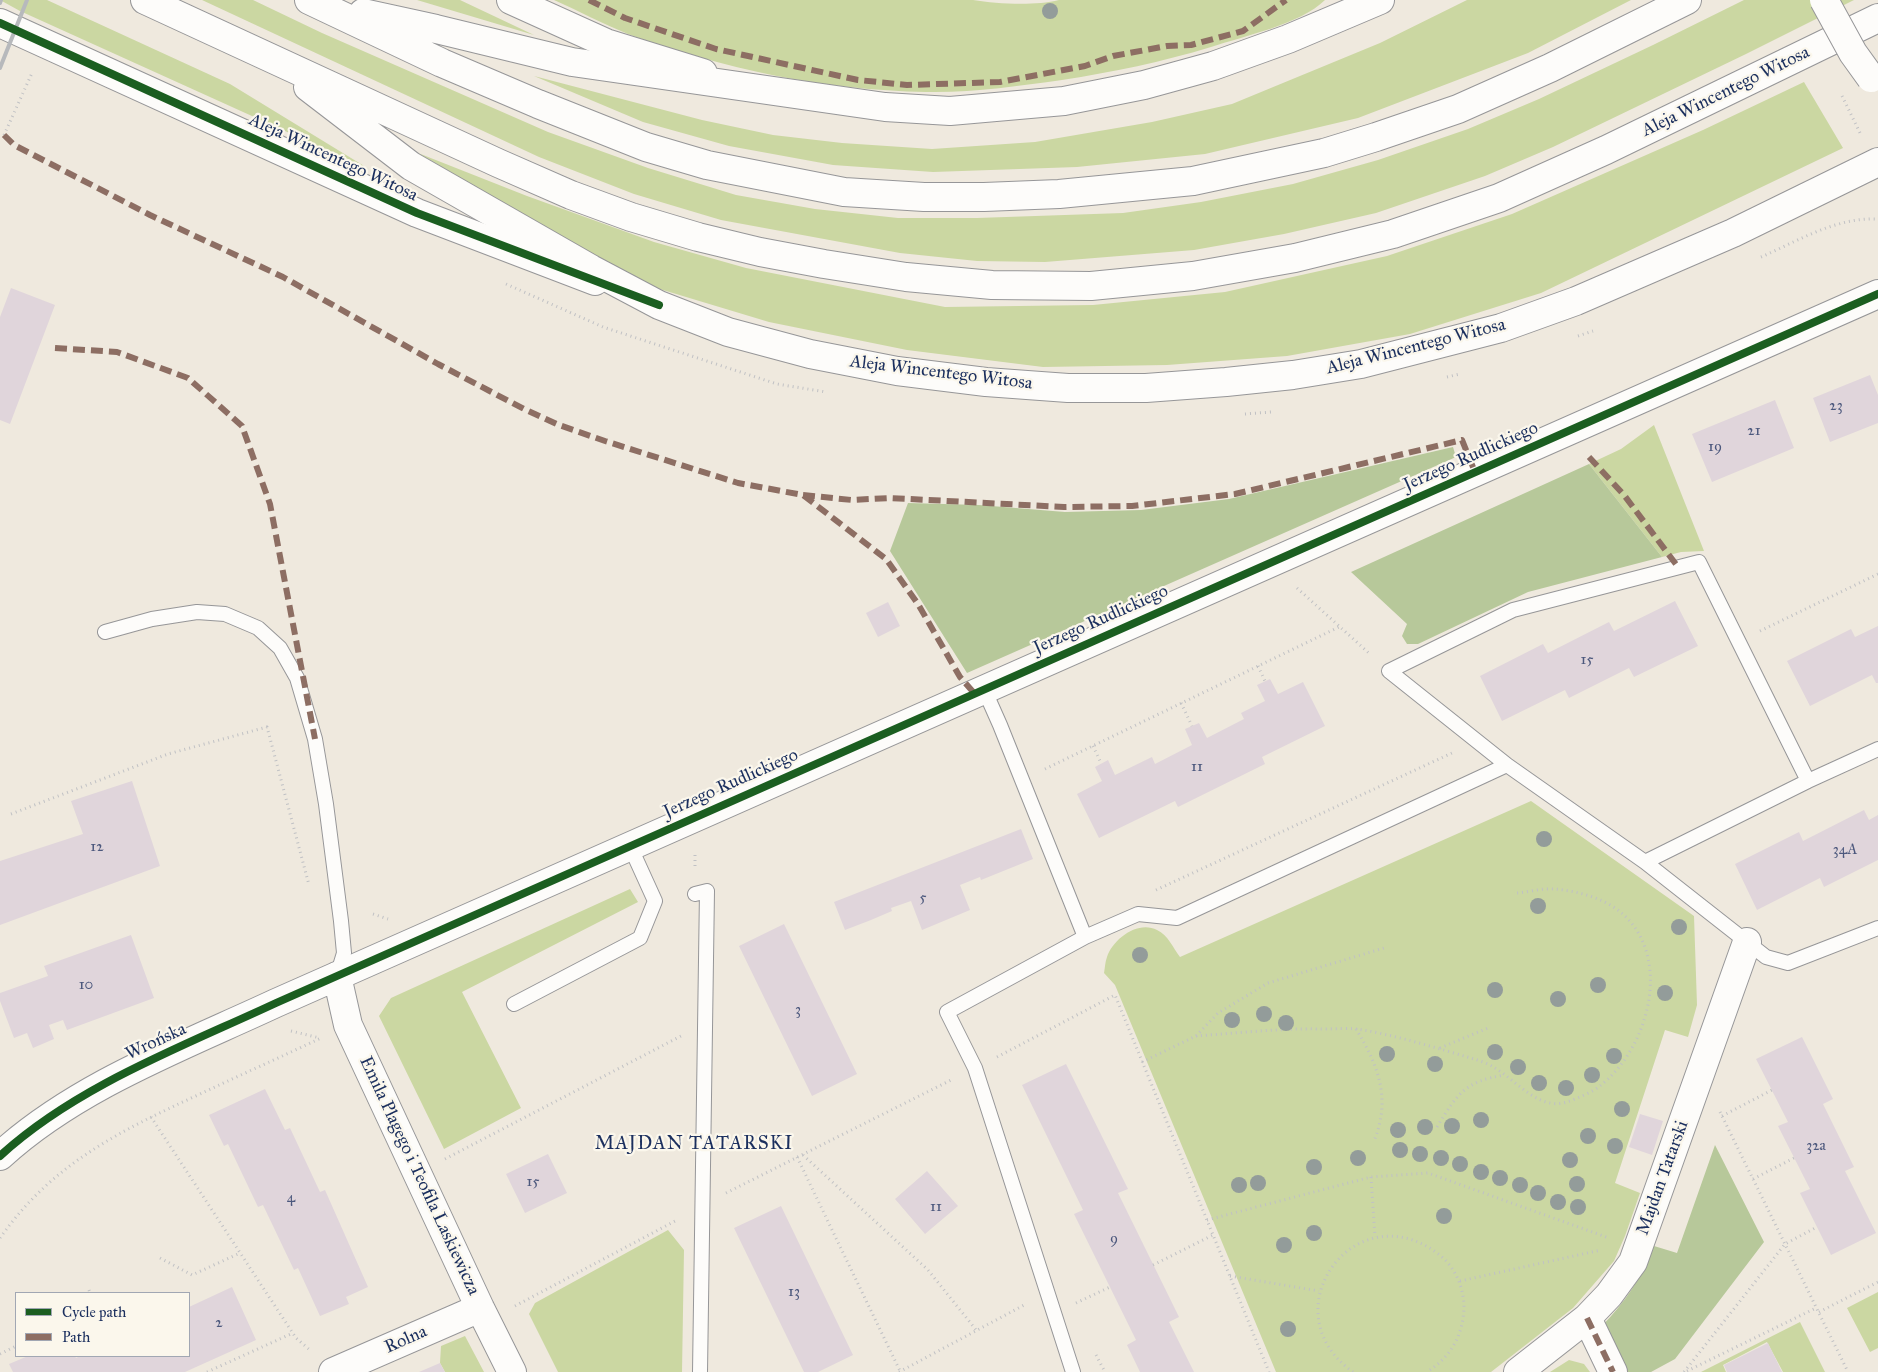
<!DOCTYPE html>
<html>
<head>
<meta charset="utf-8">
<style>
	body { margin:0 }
	#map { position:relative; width:1878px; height:1372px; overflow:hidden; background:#efe9de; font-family:"IM FELL Great Primer",serif }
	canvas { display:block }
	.legend { position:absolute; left:15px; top:1292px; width:175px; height:65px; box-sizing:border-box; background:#fbf7ec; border:1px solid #a1a7b3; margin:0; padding:6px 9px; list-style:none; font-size:15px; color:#1b2f5e }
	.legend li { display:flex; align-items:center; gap:10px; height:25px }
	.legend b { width:25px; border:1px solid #a1a7b3 }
</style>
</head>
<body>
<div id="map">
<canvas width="1878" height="1372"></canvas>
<ul class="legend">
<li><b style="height:6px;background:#1b5e20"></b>Cycle path</li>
<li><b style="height:6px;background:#8d6e63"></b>Path</li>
</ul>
</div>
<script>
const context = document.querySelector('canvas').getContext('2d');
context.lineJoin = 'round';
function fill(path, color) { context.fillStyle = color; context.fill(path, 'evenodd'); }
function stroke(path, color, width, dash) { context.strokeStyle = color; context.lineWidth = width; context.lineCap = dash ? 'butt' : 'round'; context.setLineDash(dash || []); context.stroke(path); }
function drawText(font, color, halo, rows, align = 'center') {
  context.font = font + ' "IM FELL Great Primer",serif'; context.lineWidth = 4.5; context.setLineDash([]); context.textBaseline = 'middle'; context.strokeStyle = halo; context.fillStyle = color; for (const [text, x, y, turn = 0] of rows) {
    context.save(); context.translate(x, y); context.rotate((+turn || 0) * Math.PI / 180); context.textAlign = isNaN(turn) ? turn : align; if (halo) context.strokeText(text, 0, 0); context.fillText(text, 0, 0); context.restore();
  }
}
fill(new Path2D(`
	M0,0H47L230,84L369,169L20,11Z
	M202,0H253L322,33L548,132L648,168L736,195L815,209L898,218H977L1123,213L1201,202L1293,184L1378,160L1468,129L1539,99L1653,45L1744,0H1854L1746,54L1553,147L1485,176L1376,213L1284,234L1194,250L1045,262L977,261L900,253L721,220L634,194L539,157Z
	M417,0H460L534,35Z
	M554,0H973C998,4 1035,6 1059,0H1325C1301,24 1244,36 1211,47C1162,62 1113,72 1062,80C1017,86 972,93 926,92C823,90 724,69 628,34C603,24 579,11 554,0Z
	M1467,0H1631L1528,53L1358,118L1205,154L1077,167L933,172L833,165L729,146L643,122L534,76L702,120L773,135L842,143L932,149L1035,142L1152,122L1232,104L1380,43Z
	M1804,82L1843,148L1541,293L1410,334L1287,356L1167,365L1043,367L907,350L769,322L643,284L418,153L527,196L654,242L746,268L945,307L1093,305L1225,292L1387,256L1512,214L1703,130Z
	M1654,425L1704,551L1681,552L1662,557L1589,464L1621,449Z
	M1531,801L1694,916L1697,1005L1688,1037L1665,1030L1615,1183L1640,1193L1625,1236L1614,1261L1573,1308L1491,1372H1276L1115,985L1104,973C1105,968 1105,962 1107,957C1113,939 1138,920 1157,930C1168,935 1173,948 1180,957Z
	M630,889L638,902L462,992L521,1108L444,1149L379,1016L391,998Z
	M668,1230L684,1250L682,1372H558L529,1314L535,1303Z
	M1878,1292V1348L1870,1352L1847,1308Z
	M1800,1322L1825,1372H1783L1767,1342L1723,1365L1726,1372H1701Z
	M465,1336L484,1372H445L440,1363L441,1346Z
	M1569,1360L1584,1364L1590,1372H1550Z`), '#cbd7a2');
fill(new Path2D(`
	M1453,447L1456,457L967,673L890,551L908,503L979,505L1065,512L1141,510L1229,499Z
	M1589,464L1662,557L1528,592L1418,644H1407L1402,636L1407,624L1351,572Z
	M1715,1145L1764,1242L1675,1359L1651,1372H1626L1602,1326C1626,1301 1641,1278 1654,1246L1677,1253Z`), '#b7c89a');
fill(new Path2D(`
	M11,288L55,305L10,424L0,420V317Z
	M1870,375L1878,395V423L1830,442L1813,398Z
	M1775,400L1794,448L1712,482L1692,434Z
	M1675,601L1698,646L1634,677L1629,668L1569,698L1565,690L1502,721L1480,676L1543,644L1548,653L1609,622L1614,631Z
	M888,602L900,626L878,637L866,613Z
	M1878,626V683H1876L1872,675L1810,706L1787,661L1851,629L1855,637Z
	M1270,679L1278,694L1303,682L1325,726L1262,757L1265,764L1178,807L1175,801L1099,838L1077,794L1102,781L1095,767L1108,760L1115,775L1152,757L1155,764L1192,745L1185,729L1199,723L1207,738L1244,719L1241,713L1265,701L1257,685Z
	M132,781L160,866L0,925V861L83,834L71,801Z
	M1864,810L1869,820L1878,815V860L1824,887L1820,878L1757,910L1735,864L1799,832L1803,841Z
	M1021,829L1033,859L981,880L980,877L960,885L970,910L922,930L911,901L891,908L892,911L871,920L845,930L834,902Z
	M784,924L857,1074L812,1096L739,946Z
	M131,935L154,998L67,1030L63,1020L49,1025L54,1039L33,1048L27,1033L14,1038L0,1001V993L48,976L44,966Z
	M1802,1037L1833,1099L1823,1104L1854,1167L1845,1171L1876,1233L1831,1255L1800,1193L1810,1189L1778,1126L1788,1122L1756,1059Z
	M1066,1064L1128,1189L1118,1193L1179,1317L1169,1322L1194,1372H1140L1127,1345L1136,1340L1074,1214L1083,1210L1022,1085Z
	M265,1089L285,1130L290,1128L320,1192L325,1190L368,1287L346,1297L349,1304L320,1316L298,1268L294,1270L263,1205L258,1207L228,1144L224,1146L209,1115Z
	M1640,1114L1663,1121L1652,1155L1629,1147Z
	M548,1154L567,1193L525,1213L506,1174Z
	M927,1171L958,1206L925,1234L895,1199Z
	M781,1206L853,1355L818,1372H804L734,1228Z
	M232,1287L256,1340L185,1372H13L9,1364L28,1356H75L76,1358L80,1356H189V1307Z
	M1768,1343L1782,1372H1727L1724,1365Z
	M440,1363L445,1372H419Z`), '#e0d5db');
const lane = new Path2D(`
	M105,632L152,619L197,612L225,614L258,628L280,648L297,678L315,739L326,804L341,921L344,953L337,976
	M984,689L1000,725L1085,937
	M1878,749L1808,781L1645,862L1766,957L1788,963L1878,928
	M1645,862L1507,765L1389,671L1513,610L1699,562L1808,781
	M695,894L707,891L700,1372
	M514,1004L640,938L655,901L630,846
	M1073,1372L975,1068L947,1012L1085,937L1138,914L1177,918L1507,765`);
const street = new Path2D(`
	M337,976L348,1025L480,1308L512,1372
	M0,1156C76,1086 184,1046 276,1003L1878,294
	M1587,1318L1613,1372
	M333,1372L480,1308
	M1518,1372L1587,1318L1609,1295L1633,1262L1747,942`);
const secondary = new Path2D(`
	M511,0L606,43L703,73
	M0,23L417,213L595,281`);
const primary = new Path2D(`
	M145,0L498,163L571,195L631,217L698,237L760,252L824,264L906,277L992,285L1091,286L1193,276L1295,258L1393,234L1499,198L1606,150L1878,18
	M309,0L442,63L538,104L646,147L707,165L844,192L924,197H984L1059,194L1193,181L1324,153L1376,137L1458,109L1550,68L1687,0
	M363,13L436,29L572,62L885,107L950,111L1064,101L1144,85L1213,66L1288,39L1380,0
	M308,87L411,166L591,269L659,305L728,332L810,354L897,371L986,382L1068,388H1146L1226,382L1293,375L1361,364L1501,328L1576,301L1733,233L1878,162`);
stroke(lane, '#969698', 16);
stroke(street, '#969698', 30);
stroke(secondary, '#969698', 30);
stroke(primary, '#969698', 30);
stroke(new Path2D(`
	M1842,96L1861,135
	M4,135L32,73
	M1761,257C1798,241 1836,217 1878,219
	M506,284L603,327L777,384L826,392
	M1578,336L1593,331
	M1447,377L1460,374
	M1245,414L1271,412
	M1297,588L1371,655
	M1760,631L1878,574
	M1258,666L1265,681
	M1181,703L1192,726
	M1093,746L1101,763
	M1045,769L1339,627
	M11,814L168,754L267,727L309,885
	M695,855V869
	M1156,890L1452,753
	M373,914L388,919
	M1356,1029C1379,1066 1391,1100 1374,1141
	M291,1031L320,1038
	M1196,1036C1238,1033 1281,1028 1323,1029C1335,1029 1347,1028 1357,1029C1395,1035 1437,1048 1474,1059C1481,1061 1489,1064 1495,1068C1517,1081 1539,1111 1567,1102C1578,1098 1593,1092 1601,1085C1647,1049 1672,963 1626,917C1608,899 1579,891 1554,889C1542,888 1529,892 1517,893
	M1440,1048L1488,1028
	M997,1057L1115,995L1269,1372
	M1142,1062L1196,1036L1218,1013L1268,983L1384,948
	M1720,1112L1848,1372
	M1722,1116L1772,1090
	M151,1117L296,1338L311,1351
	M1437,1127C1457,1094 1465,1081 1505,1075
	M803,1155L928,1270L977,1331
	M797,1157L900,1371
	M445,1159L681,1036
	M1371,1177L1375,1237
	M1753,1179L1794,1158
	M726,1193L953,1079
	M1207,1220L1371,1177L1428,1173L1609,1238
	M0,1238C53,1163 120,1131 200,1094C240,1075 281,1057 321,1038
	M160,1258L192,1275L240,1253
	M1153,1265L1213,1235
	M1230,1276L1319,1291
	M1460,1281L1601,1250
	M89,1290L90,1293
	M1076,1303L1110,1287
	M515,1306L677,1220
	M1819,1312L1878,1282
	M0,1354L16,1346
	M1096,1355L1105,1372
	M1687,1371L1816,1308
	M207,1372L293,1333
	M899,1372L1026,1304
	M1353,1372C1268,1312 1354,1192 1437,1253C1454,1265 1463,1285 1464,1305C1464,1334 1451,1357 1427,1372
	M1684,1372L1785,1244L1817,1227`), '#c0c1c4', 3, [1, 4]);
stroke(lane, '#fdfcfa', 14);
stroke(street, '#fdfcfa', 28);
stroke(secondary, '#fdfcfa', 28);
stroke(primary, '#fdfcfa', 28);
stroke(new Path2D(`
	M0,3L1,0
	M0,68L27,0`), '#b7b9bc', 4);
const primaryBridge = new Path2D(`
	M1824,0L1853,53L1871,78`);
stroke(primaryBridge, '#969698', 30, []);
stroke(primaryBridge, '#fdfcfa', 28);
stroke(new Path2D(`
	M589,0L625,18L716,49L858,80L907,85L1000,82L1085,66L1113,56L1167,46L1191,45L1243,31L1286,0
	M4,135L14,145L150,215L283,277L438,364L524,409L559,425L605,441L738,483L803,495L886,559L918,604L960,677L974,693
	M55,348L117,352L188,378L242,426L270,504L315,739
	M1589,457L1624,495L1678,567
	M803,495L852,500L890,498L1064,507L1132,506L1235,494L1462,440L1475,472
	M1587,1318L1613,1372`), '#8d6e63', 6, [12, 6]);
stroke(new Path2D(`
	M0,23L417,213L659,305
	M0,1156C76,1086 184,1046 276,1003L1878,294`), '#1b5e20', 8);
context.fillStyle = '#939c9a';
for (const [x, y] of [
	[1050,11],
	[1544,839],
	[1538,906],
	[1679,927],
	[1140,955],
	[1598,985],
	[1495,990],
	[1665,993],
	[1558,999],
	[1264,1014],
	[1232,1020],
	[1286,1023],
	[1495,1052],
	[1387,1054],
	[1614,1056],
	[1435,1064],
	[1518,1067],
	[1592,1075],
	[1539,1083],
	[1566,1088],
	[1622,1109],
	[1481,1120],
	[1452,1126],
	[1425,1127],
	[1398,1130],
	[1588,1136],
	[1615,1146],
	[1400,1150],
	[1420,1154],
	[1358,1158],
	[1441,1158],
	[1570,1160],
	[1460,1164],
	[1314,1167],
	[1481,1172],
	[1500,1178],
	[1258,1183],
	[1577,1184],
	[1239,1185],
	[1520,1185],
	[1538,1193],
	[1558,1202],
	[1578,1207],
	[1444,1216],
	[1314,1233],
	[1284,1245],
	[1288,1329]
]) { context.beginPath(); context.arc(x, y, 8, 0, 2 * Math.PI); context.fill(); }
drawText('15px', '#4c587d', null, [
	["23",1836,406],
	["21",1754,431],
	["19",1715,447],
	["15",1587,660],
	["11",1197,767],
	["12",97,847],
	["34A",1845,850],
	["5",923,898],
	["10",86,985],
	["3",798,1010],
	["32a",1816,1146],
	["15",533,1182],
	["4",291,1198],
	["11",936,1207],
	["9",1114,1239],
	["13",794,1292],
	["2",219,1323]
]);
drawText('18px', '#1b2f5e', '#fbf7ec', [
	["Aleja Wincentego Witosa",1726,92,-26],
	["Aleja Wincentego Witosa",333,158,25],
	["Aleja Wincentego Witosa",1416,347,-14],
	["Aleja Wincentego Witosa",941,373,7],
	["Jerzego Rudlickiego",1471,457,-24],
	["Jerzego Rudlickiego",1101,620,-24],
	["Jerzego Rudlickiego",731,784,-24],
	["Wrońska",156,1042,-25],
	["Emila Plagego i Teofila Laskiewicza",419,1176,65],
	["Majdan Tatarski",1663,1178,-70],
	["Rolna",406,1340,-24]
]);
context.letterSpacing = '1px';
drawText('19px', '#1b2f5e', '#fbf7ec', [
	["MAJDAN TATARSKI",694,1144]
]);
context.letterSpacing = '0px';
</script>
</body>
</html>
